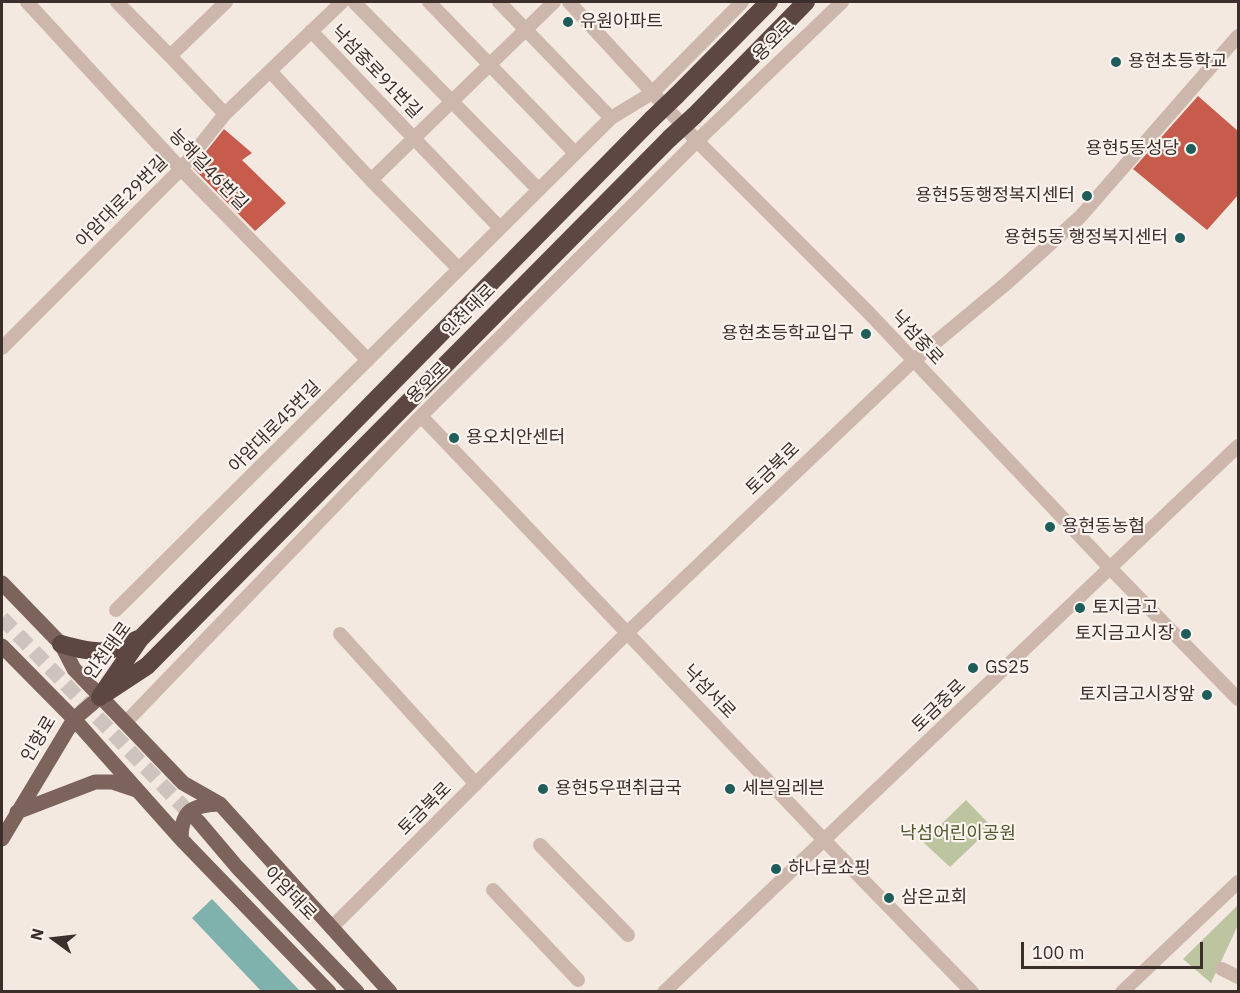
<!DOCTYPE html>
<html>
<head>
<meta charset="utf-8">
<style>
	body { margin:0 }
	#map { position:relative; width:1240px; height:993px; overflow:hidden; background:#f4e9e1; font-family:"IBM Plex Sans",sans-serif }
	canvas { display:block }
	.frame { position:absolute; inset:0; border:3px solid #3b2e2b; pointer-events:none }
	.north { position:absolute; left:24px; top:909px; width:60px; height:60px; -webkit-text-stroke:4px #fbf3ee; paint-order:stroke; rotate:285deg; font-size:16px; font-weight:700; line-height:24px; text-align:center; color:#3b2e2b }
	.north::after { content:''; display:block; margin:auto; width:21px; height:27px; background:#3b2e2b; clip-path:polygon(50% 0,100% 100%,50% 72%,0 100%) }
	.scale { position:absolute; left:1021px; top:942px; width:182px; height:27px; box-sizing:border-box; border:3px solid #3b2e2b; border-top:0; padding-left:8px; font-size:18px; line-height:21px; white-space:nowrap; color:#3b2e2b; -webkit-text-stroke:4px #fbf3ee; paint-order:stroke }
</style>
</head>
<body>
<div id="map">
<canvas width="1240" height="993"></canvas>
<div class="frame"></div>
<div class="north">N</div>
<div class="scale">100 m</div>
</div>
<script>
const context = document.querySelector('canvas').getContext('2d');
context.lineJoin = 'round';
function fill(path, color) { context.fillStyle = color; context.fill(path, 'evenodd'); }
function stroke(path, color, width, dash) { context.strokeStyle = color; context.lineWidth = width; context.lineCap = dash ? 'butt' : 'round'; context.setLineDash(dash || []); context.stroke(path); }
function drawText(font, color, halo, rows, align = 'center') {
  context.font = font + ' "IBM Plex Sans","Noto Sans KR",sans-serif'; context.lineWidth = 4.5; context.setLineDash([]); context.textBaseline = 'middle'; context.strokeStyle = halo; context.fillStyle = color; for (const [text, x, y, turn = 0] of rows) {
    context.save(); context.translate(x, y); context.rotate((+turn || 0) * Math.PI / 180); context.textAlign = isNaN(turn) ? turn : align; if (halo) context.strokeText(text, 0, 0); context.fillText(text, 0, 0); context.restore();
  }
}
fill(new Path2D(`
	M966,800L992,827L950,867L923,842Z
	M1238,905V925L1211,983L1183,959Z`), '#bcc4a0');
fill(new Path2D(`
	M212,899L300,991H261L192,918Z`), '#7fb1ad');
fill(new Path2D(`
	M1198,96L1239,132V194L1207,230L1133,169Z
	M224,129L252,153L242,160L286,203L255,231L193,168Z`), '#c75b4c');
stroke(new Path2D(`
	M2,618L197,821`), '#cfc4bd', 15, [15, 8]);
stroke(new Path2D(`
	M27,2L181,169L368,360
	M117,2L170,56
	M354,2L539,190
	M429,2L575,153
	M499,2L611,118
	M569,2L697,141L869,313L1110,568L1238,699
	M311,31L500,228
	M270,71L371,180L459,269
	M225,114L170,56L226,2
	M371,180L554,2
	M2,348L181,169L225,114L342,2
	M421,416L824,840L972,992
	M116,610L611,118L652,93L742,2
	M340,634L476,784
	M125,723L421,416L697,141L842,2
	M540,845L628,935
	M493,890L578,980
	M331,928L628,632L913,361L1008,282L1080,217L1238,36
	M1222,969L1238,977
	M664,992L1238,446
	M1122,992L1238,882`), '#cdb7ac', 14);
stroke(new Path2D(`
	M2,583L61,644L74,669L183,783L220,804L390,992
	M2,646L74,719L181,839L329,992
	M17,812L95,782H112L136,790
	M198,821L237,867L357,992
	M2,839L74,719L100,697
	M181,839C181,810 193,805 220,804`), '#7c635c', 15);
stroke(new Path2D(`
	M676,96L769,2
	M694,116L806,2
	M61,644C97,654 105,655 138,639
	M106,693L147,666L670,138
	M100,697L140,639L652,119`), '#5c4742', 18);
stroke(new Path2D(`
	M652,119L676,96
	M670,138L694,116`), '#5c4742', 18);
for (const [x, y, r, color] of [
	[568,22,6,"#1f5d5a"],
	[1116,62,6,"#1f5d5a"],
	[1191,149,6,"#1f5d5a"],
	[1087,196,6,"#1f5d5a"],
	[1180,238,6,"#1f5d5a"],
	[866,334,6,"#1f5d5a"],
	[454,438,6,"#1f5d5a"],
	[1050,527,6,"#1f5d5a"],
	[1080,608,6,"#1f5d5a"],
	[1186,634,6,"#1f5d5a"],
	[973,668,6,"#1f5d5a"],
	[1207,695,6,"#1f5d5a"],
	[543,789,6,"#1f5d5a"],
	[730,789,6,"#1f5d5a"],
	[776,869,6,"#1f5d5a"],
	[889,898,6,"#1f5d5a"]
]) { const dot = new Path2D(); dot.arc(x, y, r, 0, 2 * Math.PI); context.fillStyle = color; context.fill(dot); stroke(dot, '#fbf3ee', 2); }
drawText('18px', '#3b2e2b', '#fbf3ee', [
	["유원아파트",580,22],
	["용현초등학교",1128,62],
	["용현5동성당",1179,149,"right"],
	["용현5동행정복지센터",1075,196,"right"],
	["용현5동 행정복지센터",1168,238,"right"],
	["용현초등학교입구",854,334,"right"],
	["용오치안센터",466,438],
	["용현동농협",1062,527],
	["토지금고",1092,608],
	["토지금고시장",1174,634,"right"],
	["GS25",985,668],
	["토지금고시장앞",1195,695,"right"],
	["용현5우편취급국",555,789],
	["세븐일레븐",742,789],
	["하나로쇼핑",788,869],
	["삼은교회",901,898]
], 'left');
drawText('18px', '#3b2e2b', '#fbf3ee', [
	["용오로",774,41,-44],
	["낙섬중로91번길",376,72,46],
	["능해길46번길",208,170,46],
	["아암대로29번길",122,202,-45],
	["인천대로",469,311,-45],
	["낙섬중로",917,338,47],
	["용오로",428,383,-45],
	["아암대로45번길",275,427,-45],
	["토금북로",773,469,-44],
	["인천대로",108,651,-54],
	["낙섬서로",709,692,46],
	["토금중로",939,706,-44],
	["인항로",39,739,-59],
	["토금북로",425,809,-45],
	["아암대로",290,894,46]
]);
drawText('18px', '#4f592e', '#fbf3ee', [
	["낙섬어린이공원",958,834]
]);
</script>
</body>
</html>
